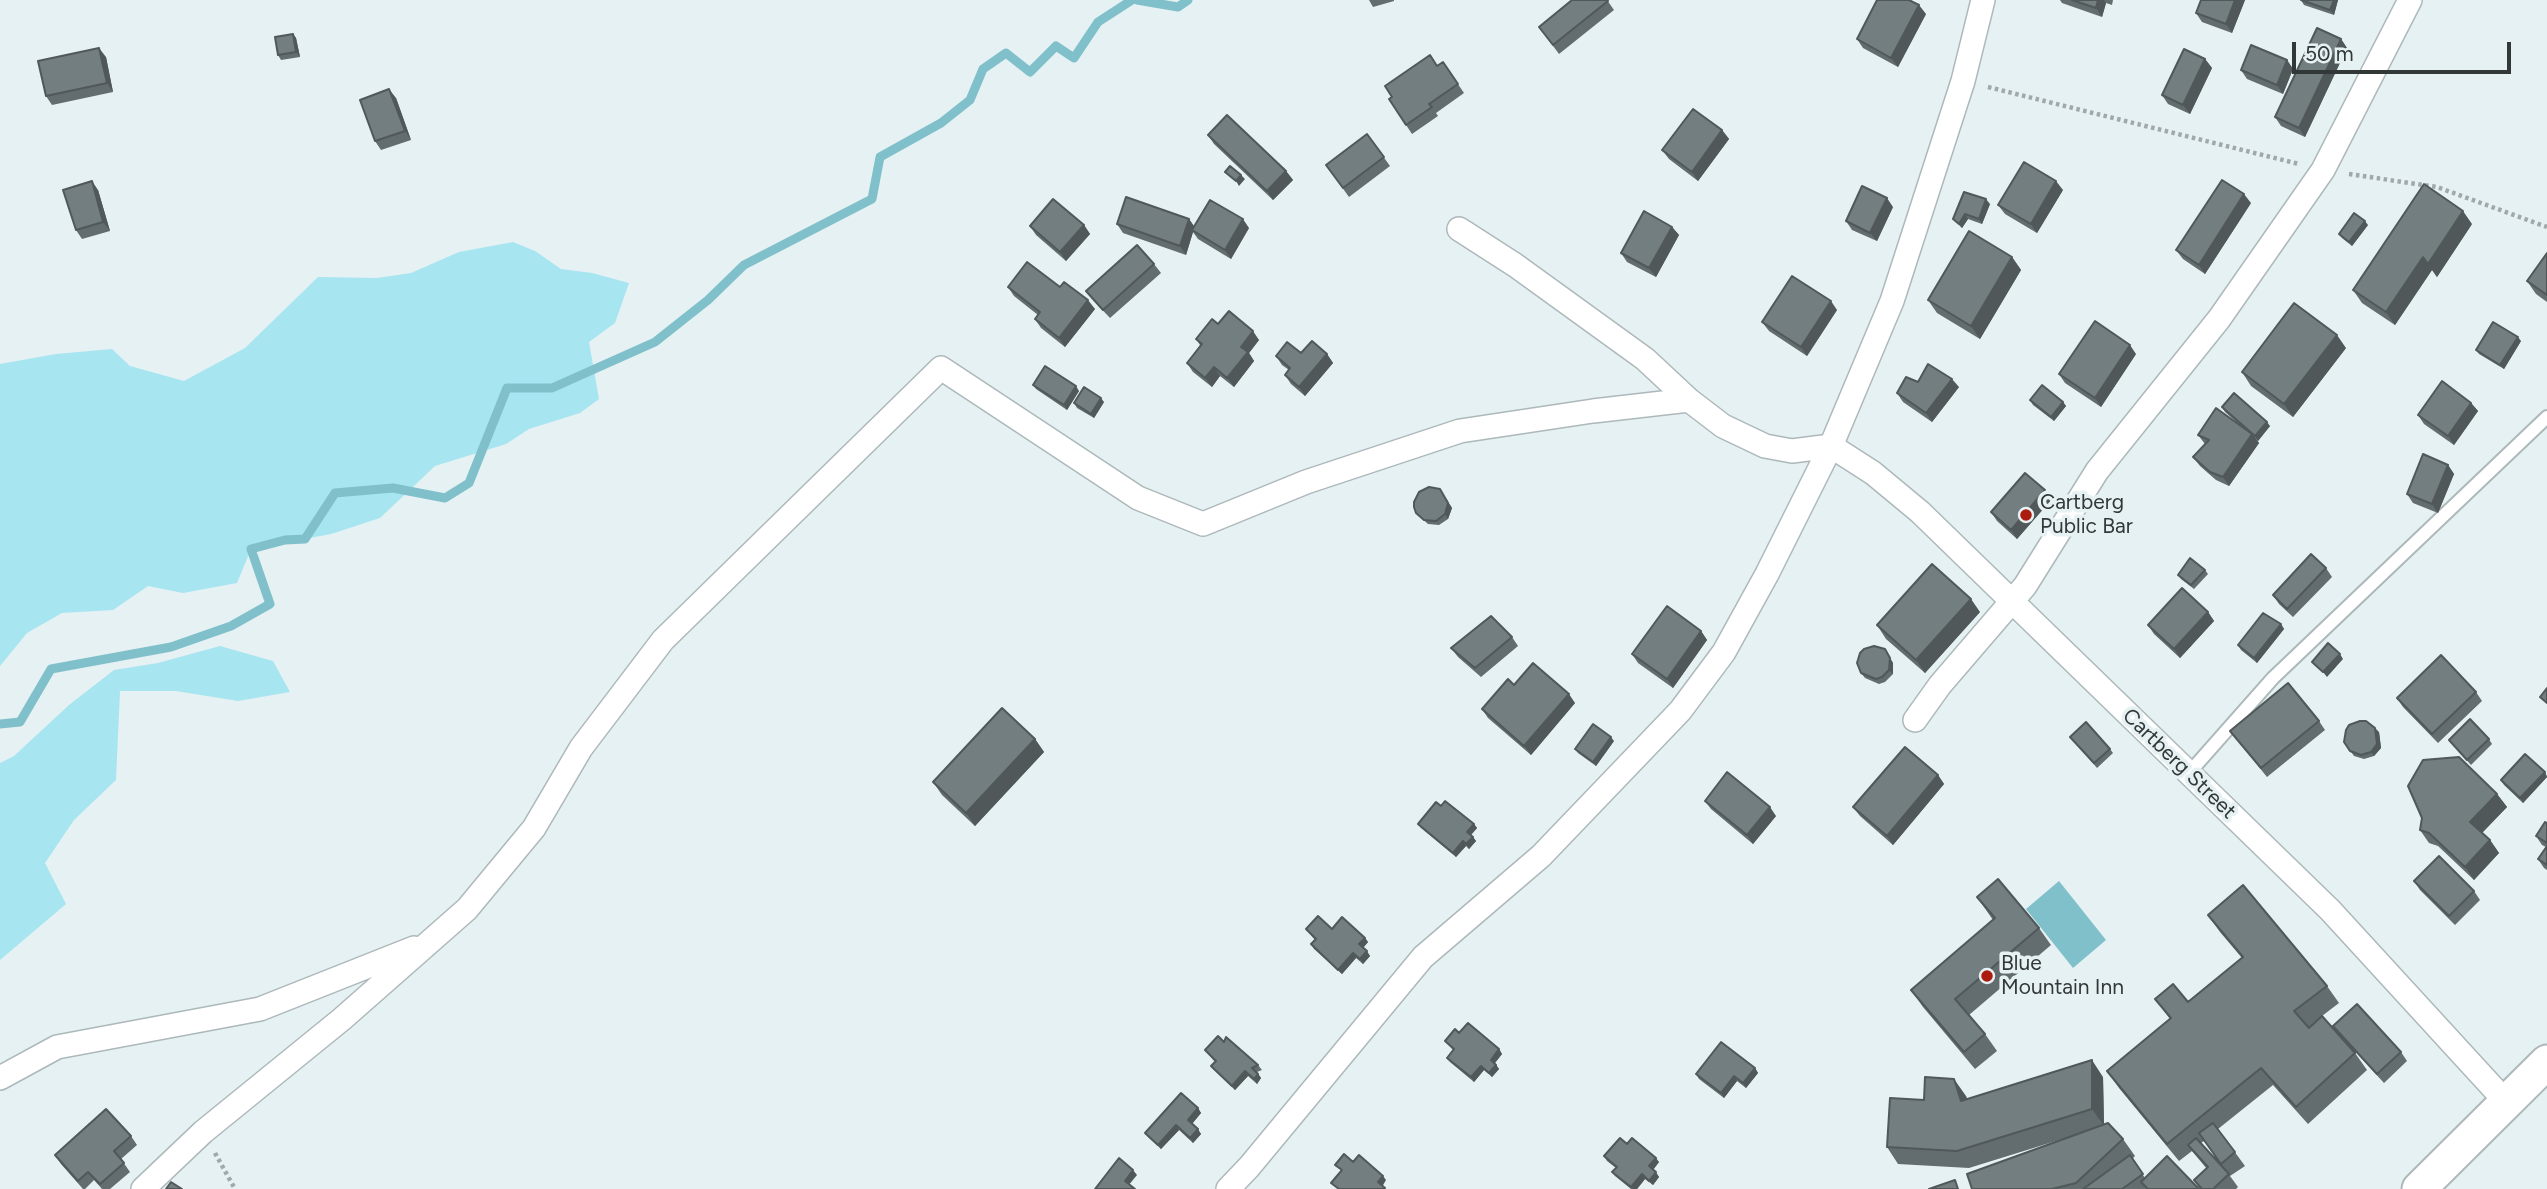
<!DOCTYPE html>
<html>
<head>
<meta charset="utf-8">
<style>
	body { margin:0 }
	#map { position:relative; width:2547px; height:1189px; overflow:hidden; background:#e6f1f3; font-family:Figtree,sans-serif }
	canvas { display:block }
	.scale { position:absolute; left:2292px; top:42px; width:219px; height:32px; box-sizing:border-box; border:4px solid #323737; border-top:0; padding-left:9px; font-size:21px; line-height:24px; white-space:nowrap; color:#323737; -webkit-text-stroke:5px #e6f1f3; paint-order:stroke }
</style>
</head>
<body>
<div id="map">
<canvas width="2547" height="1189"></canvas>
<div class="scale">50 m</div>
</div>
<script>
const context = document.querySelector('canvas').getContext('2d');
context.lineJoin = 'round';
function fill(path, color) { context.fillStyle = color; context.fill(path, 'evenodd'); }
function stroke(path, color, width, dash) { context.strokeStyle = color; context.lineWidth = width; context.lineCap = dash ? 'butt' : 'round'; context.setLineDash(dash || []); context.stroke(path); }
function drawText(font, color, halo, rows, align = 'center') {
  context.font = font + ' Figtree,sans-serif'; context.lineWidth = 7; context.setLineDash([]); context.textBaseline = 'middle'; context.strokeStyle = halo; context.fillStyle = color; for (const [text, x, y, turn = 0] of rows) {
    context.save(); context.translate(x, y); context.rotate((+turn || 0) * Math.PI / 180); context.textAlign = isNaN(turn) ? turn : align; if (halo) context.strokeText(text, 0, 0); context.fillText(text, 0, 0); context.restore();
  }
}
fill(new Path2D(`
	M513,242L535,251L561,269L592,273L629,283L615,323L589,342L599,399L580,413L529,429L506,444L435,466L380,518L331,534L251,549L237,583L183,593L148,586L113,610L62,613L27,633L0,666V364L56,354L112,349L130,366L184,381L245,348L318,277L377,278L411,273L459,252Z
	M220,646L273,661L290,692L238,701L176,691H120L116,780L74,820L45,863L66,904L0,960V763L14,756L69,705L114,670L158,663Z`), '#a7e5f0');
fill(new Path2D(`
	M2059,881L2106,940L2073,968L2026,909Z`), '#80c0cb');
stroke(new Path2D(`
	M1137,0L1178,7L1188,0
	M0,724L20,722L51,669L171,647L231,626L270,604L251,549L285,540L305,539L335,493L393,488L445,498L469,483L507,388H552L655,342L708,300L744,265L872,199L880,157L941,123L970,100L983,69L1006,53L1030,72L1056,46L1074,58L1098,22L1132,0`), '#80c0cb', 9);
const lane = new Path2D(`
	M2189,773L2273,678L2547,417`);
const street = new Path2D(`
	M1459,229L1515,265L1645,359L1689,400L1723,426L1765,446L1792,451L1831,446L1873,473L1920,512L2330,910L2507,1103
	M1915,720L1940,685L2025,586L2097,471L2219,319L2323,170L2410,0
	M0,1078L57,1047L260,1009L414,948
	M143,1189L203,1132L342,1019L467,909L534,828L581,748L663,640L941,368L1138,498L1203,524L1306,482L1460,431L1593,411L1689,400
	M1228,1189L1249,1167L1423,957L1541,856L1680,711L1724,652L1767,574L1831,446L1892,301L1963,81L1983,0`);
const secondary = new Path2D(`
	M2419,1189L2547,1062`);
stroke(lane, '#adb8ba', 16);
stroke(street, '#adb8ba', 26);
stroke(secondary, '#adb8ba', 37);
stroke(new Path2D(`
	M1988,87L2299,164
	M2349,174L2437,187L2547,227
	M215,1153L235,1189`), '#a0a8aa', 4.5, [3.5, 3.5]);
stroke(lane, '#fff', 12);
stroke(street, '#fff', 23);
stroke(secondary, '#fff', 33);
fill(new Path2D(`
	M1369,0H1394V1L1373,7Z
	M1607,0L1614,10L1559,54L1539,27Z
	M2060,0H2113L2112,5L2106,3L2102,17L2062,3Z
	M2245,0L2232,33L2202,22L2196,13Z
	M2301,0H2338L2334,15L2304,5Z
	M1926,14L1898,67L1863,48L1857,39Z
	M293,34L296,38L300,57L281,60L278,55Z
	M2341,39L2347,48L2305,137L2281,126L2275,117Z
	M106,57L113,92L52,105L46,96Z
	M2205,59L2212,68L2190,114L2168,104L2162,95Z
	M2287,60L2293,69L2283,94L2247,79L2241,70Z
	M1443,62L1464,93L1436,113L1438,116L1412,134L1389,99Z
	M396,98L411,140L381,150L375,141Z
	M1722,130L1729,139L1698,181L1669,159L1662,150Z
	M1367,134L1390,166L1349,197L1326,165Z
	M1208,135L1286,171L1293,180L1273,200L1214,144Z
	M98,190L110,231L82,239L76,230Z
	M2063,190L2037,233L2005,214L1998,205Z
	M2251,203L2205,274L2183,259L2176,250Z
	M1990,204L1982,224L1968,219L1962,228L1953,219Z
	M1893,207L1877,241L1852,230L1846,221Z
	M1189,219L1194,226L1249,228L1231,259L1198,239L1193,232L1186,255L1123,233L1117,224Z
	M2472,224L2437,277L2432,270L2395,325L2362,303L2353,290Z
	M1084,225L1090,234L1066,261L1036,235L1030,226Z
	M2368,225L2352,246L2342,238L2339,234Z
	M1672,227L1679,235L1656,277L1627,262L1621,253Z
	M2547,253V302L2536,294L2527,281Z
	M2012,257L2021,270L1980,339L1937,313L1928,300Z
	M1154,264L1161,273L1110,318L1093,300L1086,291Z
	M1008,287H1060L1095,309L1065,347L1041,328L1035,319L1038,315L1014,296Z
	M1837,310L1807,356L1769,331L1762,322Z
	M1218,324L1259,340L1249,353L1254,361L1234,387L1220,376L1212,387L1193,372L1187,363L1200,345L1196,339Z
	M2521,341L2504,369L2479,354L2476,350Z
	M2346,348L2293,417L2251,386L2242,372Z
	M1301,353L1327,354L1333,363L1305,396L1291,384L1285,375L1289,370L1282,365L1276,356Z
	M2136,354L2101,407L2065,383L2059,374Z
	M1918,382L1959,387L1932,422L1903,402L1897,393Z
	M1033,385L1079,391L1067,410L1036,389Z
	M2030,400L2063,402L2066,406L2054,421L2033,405Z
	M1104,402L1094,418L1077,408L1074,403Z
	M2471,403L2478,411L2454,445L2424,424L2418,415Z
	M2222,407L2270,426L2258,441L2256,439L2259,443L2229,486L2216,480L2200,466L2193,457L2205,444L2198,435L2242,427L2225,412Z
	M2448,465L2454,474L2438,513L2413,503L2407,494Z
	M2045,490L2052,499L2017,539L1997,521L1991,512Z
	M1443,494L1452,508L1448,519L1439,525L1428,524L1416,513Z
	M2326,568L2332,577L2293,617L2279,604L2273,595Z
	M2205,570L2208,574L2194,589L2181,579L2178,575Z
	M1980,612L1925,673L1886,639L1877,625Z
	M2208,612L2214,621L2180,658L2154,634L2148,625Z
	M2281,624L2284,629L2257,663L2241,650L2238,645Z
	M1701,631L1707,640L1673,688L1638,663L1632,654Z
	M1512,637L1518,646L1481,677L1458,657L1451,648Z
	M1885,649L1893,663V674L1885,682L1879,684L1865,678L1861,673Z
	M1514,685L1575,703L1531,755L1488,718L1482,709Z
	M2476,692L2482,701L2438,743L2403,707L2397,698Z
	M2319,721L2325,730L2267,777L2230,731Z
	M2379,732L2381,748L2374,756L2364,759L2354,756L2344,742Z
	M2070,737L2110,749L2113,753L2097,768Z
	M1035,739L1044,752L975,826L942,795L933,782Z
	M2489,739L2492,744L2471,765L2449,740Z
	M1614,741L1596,766L1578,753L1575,749Z
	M2545,772L2547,777L2523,803L2504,785L2501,780Z
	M1938,775L1944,784L1893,845L1860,816L1853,807Z
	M2497,794L2507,807L2482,833L2490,840L2499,853L2474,880L2438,846L2429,843L2420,830Z
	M1705,801L1776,816L1753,844L1711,809Z
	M1441,806L1474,824L1477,828L1471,835L1476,841L1469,849L1466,846L1456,857L1421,828L1418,824Z
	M2547,823V870L2544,868L2538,859L2546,847L2542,845L2536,836Z
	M2414,881L2474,891L2480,900L2455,925L2420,890Z
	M1977,897L2039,928L2051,945L1969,1015L1985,1034L1997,1051L1975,1069L1923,1007L1911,990L1993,920Z
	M2208,915L2327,986L2339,1003L2322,1016L2355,1053L2367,1070L2308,1124L2273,1085L2218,1129L2245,1166L2230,1176L2238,1187L2236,1189H2200L2194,1180L2207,1169L2192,1151L2179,1161L2119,1088L2107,1071L2170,1019L2155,999L2188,1002L2242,958L2220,932ZM2204,1141L2224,1169L2201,1143Z
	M1306,929H1332L1365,938L1368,942L1363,948L1370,956L1363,964L1356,958L1342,974L1314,949L1311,944L1315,940Z
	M2333,1026L2401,1052L2407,1061L2384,1083L2340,1035Z
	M1459,1033L1499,1049L1502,1054L1495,1063L1499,1069L1492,1077L1484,1070L1474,1082L1450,1062L1447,1058L1453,1050L1445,1041Z
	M1224,1042L1258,1065L1262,1070L1257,1072L1261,1078L1257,1084L1248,1076L1235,1090L1214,1070L1211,1066L1215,1062L1205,1050Z
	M1755,1068L1758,1073L1746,1088L1737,1081L1724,1098L1699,1079L1696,1074Z
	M2103,1077L2104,1125L2123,1139L2135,1156L2132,1159L2145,1178L2199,1189H1972L2085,1132L1969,1168L1898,1164L1887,1147L1924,1100L1966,1096L1967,1099Z
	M1198,1108L1201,1113L1192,1124L1201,1134L1193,1143L1179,1130L1161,1149L1148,1137L1145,1133Z
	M131,1136L137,1145L121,1159L130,1172L110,1189H102L94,1180L85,1189H83L61,1164L55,1155Z
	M1627,1144L1659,1162L1653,1170L1659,1177L1653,1185L1645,1179L1637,1189H1631L1615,1176L1612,1172L1616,1168L1607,1161L1604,1156Z`), '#636c6e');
fill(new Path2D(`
	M2098,0H2104L2106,3L2102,17L2096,8Z
	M2235,0H2245L2232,33L2226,24Z
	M2334,0H2338L2334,15L2330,10Z
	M1919,5L1926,14L1898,67L1891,58Z
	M293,34L296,38L300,57L296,52Z
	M2341,39L2347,48L2305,137L2299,128Z
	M99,48L106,57L113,92L107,83Z
	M2205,59L2212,68L2190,114L2183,105Z
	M2287,60L2293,69L2283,94L2277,85Z
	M389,89L396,98L411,140L405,131Z
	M1722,130L1729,139L1698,181L1692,172Z
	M1286,171L1293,180L1273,200L1267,191Z
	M1241,175L1245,179L1239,186L1236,181Z
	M92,181L98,190L110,231L103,222Z
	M2056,181L2063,190L2037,233L2031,224Z
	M2244,194L2251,203L2205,274L2199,265Z
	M1887,198L1893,207L1877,241L1870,233Z
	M1986,199L1990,204L1982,224L1979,219Z
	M2463,211L2472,224L2437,277L2428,264Z
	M1965,214L1968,219L1962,228L1959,224Z
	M1189,219L1195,228L1192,230L1193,232L1186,255L1180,246Z
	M1243,219L1249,228L1231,259L1225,250Z
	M2365,221L2368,225L2352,246L2349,242Z
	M1084,225L1090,234L1066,261L1060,252Z
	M1672,227L1679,235L1656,277L1649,268Z
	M2012,257L2021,270L1980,339L1971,326Z
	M2423,257L2432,270L2395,325L2386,312Z
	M1088,300L1095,309L1065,347L1059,338Z
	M1831,301L1837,310L1807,356L1801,347Z
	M1253,331L1259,340L1249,353L1254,361L1234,387L1227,378L1241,347Z
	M2337,335L2346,348L2293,417L2284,404Z
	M2518,337L2521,341L2504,369L2500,365Z
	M2130,345L2136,354L2101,407L2095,398Z
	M1327,354L1333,363L1305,396L1299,387Z
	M1214,367L1220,376L1212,387L1205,378Z
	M1952,379L1959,387L1932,422L1926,413Z
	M1076,386L1079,391L1067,410L1064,405Z
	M1101,398L1104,402L1094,418L1091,414Z
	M2063,402L2066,406L2054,421L2051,417Z
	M2471,403L2478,411L2454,445L2448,436Z
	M2267,422L2270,426L2258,441L2255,436Z
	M2252,434L2259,443L2229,486L2223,477Z
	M2448,465L2454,474L2438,513L2432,504Z
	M2045,490L2052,499L2017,539L2011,530Z
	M1443,494L1452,508L1448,519L1445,514Z
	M1971,599L1980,612L1925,673L1916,660Z
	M2208,612L2214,621L2180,658L2174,649Z
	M2281,624L2284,629L2257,663L2254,658Z
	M1701,631L1707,640L1673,688L1667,679Z
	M2340,654L2343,659L2327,677L2323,672Z
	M1890,658L1893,663V674L1889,670Z
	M1569,694L1575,703L1531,755L1524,746Z
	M2375,728L2379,732L2381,748L2374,756L2371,752Z
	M1611,737L1614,741L1596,766L1593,762Z
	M1035,739L1044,752L975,826L966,813Z
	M2545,772L2547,777L2523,803L2520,798Z
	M1938,775L1944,784L1893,845L1887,836Z
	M2497,794L2507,807L2480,835L2470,822Z
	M1770,807L1776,816L1753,844L1747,835Z
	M1474,824L1477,828L1470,836L1467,832Z
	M1473,837L1476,841L1469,849L1466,844Z
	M2490,840L2499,853L2474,880L2465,867Z
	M1463,841L1466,846L1456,857L1453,853Z
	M1365,938L1368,942L1362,949L1359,944Z
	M1367,951L1370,956L1363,964L1360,959Z
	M1353,953L1356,958L1342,974L1338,970Z
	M1499,1049L1502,1054L1494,1064L1491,1060Z
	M2092,1060L2103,1077L2104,1126L2092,1109Z
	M1496,1065L1499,1069L1492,1077L1489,1073Z
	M1481,1066L1484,1070L1474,1082L1471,1077Z
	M1755,1068L1758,1073L1746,1088L1743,1083Z
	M1245,1071L1248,1076L1235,1090L1232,1086Z
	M1258,1074L1261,1078L1257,1084L1254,1079Z
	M1734,1076L1737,1081L1724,1098L1721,1093Z
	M1954,1079L1966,1096L1973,1118L1961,1101Z
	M1198,1108L1201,1113L1191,1125L1188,1120Z
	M1176,1125L1179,1130L1161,1149L1158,1145Z
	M1198,1129L1201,1134L1193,1143L1190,1138Z
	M1656,1158L1659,1162L1652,1171L1649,1166Z
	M1133,1170L1137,1175L1128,1186L1125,1181Z
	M1656,1172L1659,1177L1653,1185L1649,1181Z
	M1642,1174L1645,1179L1637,1189H1633L1631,1187Z
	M1383,1176L1386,1180L1382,1187L1378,1182Z`), '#50585a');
const building = new Path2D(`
	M1572,0H1607L1608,1L1553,45L1539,27Z
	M1877,0H1909L1919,5L1891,58L1857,39Z
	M2072,0H2098L2096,8Z
	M2201,0H2235L2226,24L2196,13Z
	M2301,0H2334L2330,10Z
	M2317,28L2341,39L2299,128L2275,117Z
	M293,34L296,52L278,55L275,37Z
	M2251,45L2287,60L2277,85L2241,70Z
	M99,48L107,83L46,96L38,61Z
	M2184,49L2205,59L2183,105L2162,95Z
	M1430,55L1437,66L1443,62L1458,84L1429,104L1432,107L1406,125L1389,99L1392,97L1385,86Z
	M389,89L405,131L375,141L360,100Z
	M1693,109L1722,130L1692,172L1662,150Z
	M1227,115L1286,171L1267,191L1208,135Z
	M1367,134L1384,157L1343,188L1326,165Z
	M2024,162L2056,181L2031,224L1998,205Z
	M1230,166L1241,175L1236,181L1225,172Z
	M2222,180L2244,194L2199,265L2176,250Z
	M92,181L103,222L76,230L63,190Z
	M2424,184L2463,211L2428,264L2423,257L2386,312L2353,290Z
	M1862,186L1887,198L1870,233L1846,221Z
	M1964,192L1986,199L1979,219L1965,214L1959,224L1953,219Z
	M1126,197L1189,219L1180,246L1117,224Z
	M1053,199L1084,225L1060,252L1030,226Z
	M1210,200L1243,219L1225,250L1192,230Z
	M1644,211L1672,227L1649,268L1621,253Z
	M2354,213L2365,221L2349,242L2339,234Z
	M1969,231L2012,257L1971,326L1928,300Z
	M1137,245L1154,264L1103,310L1086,291Z
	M2547,253V295L2527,281Z
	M1027,262L1060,287L1064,282L1088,300L1059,338L1035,319L1040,312L1008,287Z
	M1792,276L1831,301L1801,347L1762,322Z
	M2294,303L2337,335L2284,404L2242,372Z
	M1229,311L1253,331L1241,347L1248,352L1227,378L1214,367L1205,378L1187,363L1202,344L1196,339L1212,319L1218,324Z
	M2095,321L2130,345L2095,398L2059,374Z
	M2493,322L2518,337L2500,365L2476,350Z
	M1312,341L1327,354L1299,387L1285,375L1290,368L1276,356L1287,342L1301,353Z
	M1928,364L1952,379L1926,413L1897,393L1906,377L1918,382Z
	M1045,366L1076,386L1064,405L1033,385Z
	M2442,381L2471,403L2448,436L2418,415Z
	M2042,385L2063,402L2051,417L2030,400Z
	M1084,387L1101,398L1091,414L1074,403Z
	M2234,393L2267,422L2255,436L2222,407Z
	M2216,408L2252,434L2223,477L2210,472L2193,457L2209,440L2198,435Z
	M2423,454L2448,465L2432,504L2407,494Z
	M2025,473L2045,490L2011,530L1991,512Z
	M1429,487L1440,489L1448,503L1445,514L1436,521L1424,520L1416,513L1414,507V502L1419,492Z
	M2311,554L2326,568L2287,609L2273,595Z
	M2190,558L2205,570L2191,585L2178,575Z
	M1932,564L1971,599L1916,660L1877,625Z
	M2182,588L2208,612L2174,649L2148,625Z
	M1667,606L1701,631L1667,679L1632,654Z
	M2263,613L2281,624L2254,658L2238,645Z
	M1491,616L1512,637L1475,668L1451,648Z
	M2328,643L2340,654L2323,672L2312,662Z
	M1874,646L1885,649L1890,658L1889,670L1882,677L1876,679L1861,673L1857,663L1860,653L1864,649Z
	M2441,655L2476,692L2432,734L2397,698Z
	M1533,663L1569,694L1524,746L1482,709L1508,679L1514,685Z
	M2288,683L2319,721L2261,768L2230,731Z
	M2547,688V703L2540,697Z
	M1002,708L1035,739L966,813L933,782Z
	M2470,719L2489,739L2467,760L2449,740Z
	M2360,721H2366L2375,728L2377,744L2371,752L2361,755L2350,751L2344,742L2346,730L2349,725Z
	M2086,722L2110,749L2094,763L2070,737Z
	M1593,724L1611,737L1593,762L1575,749Z
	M1905,747L1938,775L1887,836L1853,807Z
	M2525,754L2545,772L2520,798L2501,780Z
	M2459,757L2497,794L2470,822L2490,840L2465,867L2429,833L2420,830L2422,818L2408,786L2423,760Z
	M1727,772L1770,807L1747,835L1705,801Z
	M1445,801L1474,824L1467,832L1473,837L1466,844L1463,841L1453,853L1418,824L1436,802L1441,806Z
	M2545,822L2547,823V843L2536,836Z
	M2547,846V865L2538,859Z
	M2439,856L2474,891L2449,916L2414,881Z
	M1998,879L2039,928L1955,999L1985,1034L1964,1052L1911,990L1995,918L1977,897Z
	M2243,885L2327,986L2294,1011L2309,1028L2322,1016L2355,1053L2296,1107L2261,1068L2167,1144L2107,1071L2171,1018L2155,999L2173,984L2188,1002L2243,957L2208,915Z
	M1318,916L1332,929L1342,917L1365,938L1359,944L1367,951L1360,959L1353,953L1338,970L1311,944L1316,939L1306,929Z
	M2357,1004L2401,1052L2377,1074L2333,1026Z
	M1468,1023L1499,1049L1491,1060L1496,1065L1489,1073L1481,1066L1471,1077L1447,1058L1454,1049L1445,1041L1455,1029L1459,1033Z
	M1218,1036L1224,1042L1226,1037L1258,1065L1252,1068L1258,1074L1254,1079L1245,1071L1232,1086L1211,1066L1216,1061L1205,1050Z
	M1721,1042L1755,1068L1743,1083L1734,1076L1721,1093L1696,1074Z
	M2092,1060V1109L1957,1151L1887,1147L1890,1098L1924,1100L1925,1077L1954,1079L1961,1101Z
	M1181,1093L1198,1108L1188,1120L1198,1129L1190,1138L1176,1125L1158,1145L1145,1133Z
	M106,1109L131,1136L114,1151L124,1163L100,1184L88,1172L78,1181L55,1155Z
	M2108,1123L2123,1139L2076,1183L2052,1189H1972L1967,1174Z
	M2213,1123L2235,1152L2221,1164L2199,1133Z
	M1620,1138L1627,1144L1632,1138L1656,1158L1649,1166L1656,1172L1649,1181L1642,1174L1631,1187L1612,1172L1617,1167L1604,1156Z
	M2196,1138L2229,1174L2213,1189H2202L2194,1180L2208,1167L2188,1145Z
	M1344,1154L1353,1162L1359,1155L1383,1176L1378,1182L1385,1188L1384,1189H1339L1331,1183L1342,1170L1335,1165Z
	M2130,1155L2143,1174L2122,1189H2083Z
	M2167,1156L2199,1189H2148L2141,1182Z
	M1119,1158L1133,1170L1125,1181L1135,1189H1095Z
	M1955,1180L1958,1189H1929Z
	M171,1182L182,1189H166Z`);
fill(building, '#737e80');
stroke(building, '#50585a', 2);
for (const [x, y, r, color] of [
	[2026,515,7,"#ac1b0f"],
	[1987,976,7,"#ac1b0f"]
]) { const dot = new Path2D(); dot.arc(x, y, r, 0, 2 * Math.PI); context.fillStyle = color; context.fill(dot); stroke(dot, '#e6f1f3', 2.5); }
drawText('21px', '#323737', '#e6f1f3', [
	["Cartberg",2040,503],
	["Public Bar",2040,527],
	["Blue",2001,964],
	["Mountain Inn",2001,988]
], 'left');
drawText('21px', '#323737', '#e6f1f3', [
	["Cartberg Street",2179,764,44]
]);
</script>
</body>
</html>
